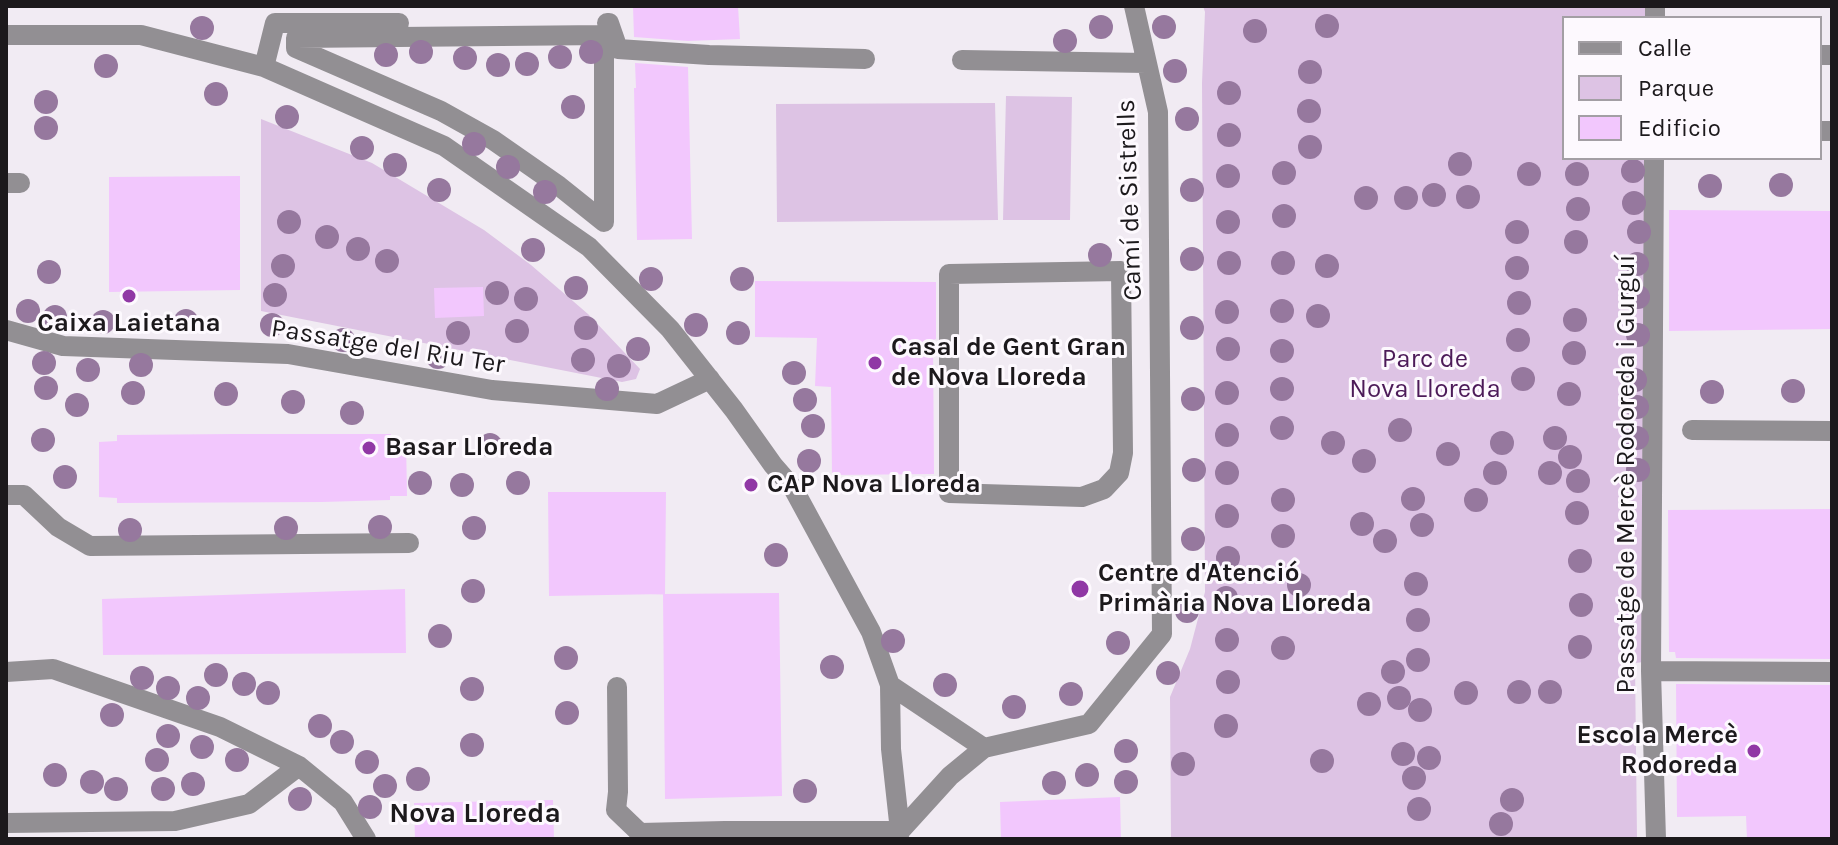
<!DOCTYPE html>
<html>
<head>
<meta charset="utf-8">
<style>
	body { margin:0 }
	#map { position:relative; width:1838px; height:845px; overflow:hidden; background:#f1ebf3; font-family:Karla,sans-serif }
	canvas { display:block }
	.frame { position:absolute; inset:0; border:8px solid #1c191c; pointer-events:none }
	.legend { position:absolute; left:1562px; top:16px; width:260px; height:144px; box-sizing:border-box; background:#fdf9fe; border:2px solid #a39fa4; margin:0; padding:10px 14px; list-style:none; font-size:24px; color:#1c191c }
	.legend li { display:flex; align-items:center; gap:16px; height:40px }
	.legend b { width:40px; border:2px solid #a39fa4 }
</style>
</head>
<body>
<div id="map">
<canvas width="1838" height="845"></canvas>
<div class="frame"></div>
<ul class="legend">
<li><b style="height:10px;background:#928f93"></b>Calle</li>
<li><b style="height:22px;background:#ddc3e4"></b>Parque</li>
<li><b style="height:22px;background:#f2c7fd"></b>Edificio</li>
</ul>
</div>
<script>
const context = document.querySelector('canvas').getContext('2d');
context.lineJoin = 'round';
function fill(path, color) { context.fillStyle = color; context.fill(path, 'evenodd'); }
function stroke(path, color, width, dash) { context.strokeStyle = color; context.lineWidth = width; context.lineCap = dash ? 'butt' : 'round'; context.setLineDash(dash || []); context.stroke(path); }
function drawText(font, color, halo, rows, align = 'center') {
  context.font = font + ' Karla,sans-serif'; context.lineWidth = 6; context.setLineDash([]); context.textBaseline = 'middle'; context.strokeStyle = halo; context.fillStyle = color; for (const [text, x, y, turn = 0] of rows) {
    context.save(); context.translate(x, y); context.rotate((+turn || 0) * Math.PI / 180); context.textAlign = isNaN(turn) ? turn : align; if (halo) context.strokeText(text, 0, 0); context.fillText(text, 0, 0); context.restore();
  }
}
fill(new Path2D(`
	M1203,6H1648V18H1564V158H1647L1644,662L1635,663L1637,839H1171L1170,697L1190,649L1205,592L1202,83L1205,12Z
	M1006,96L1072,97L1070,220H1003Z
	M995,103L998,220L777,222L776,104Z
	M261,119L372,163L484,230L531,265L588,314L640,369L636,379L622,382L261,311Z`), '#ddc3e4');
fill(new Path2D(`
	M633,6H738L740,39L688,41L634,37Z
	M635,63L688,67L692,239L637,240L634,88H636Z
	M240,176V290L109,292V177Z
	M1669,210L1832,211V329L1669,331Z
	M755,281L936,282V339L933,340L934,474L832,475L831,387L815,386L817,338L755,337Z
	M483,287L484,316L435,318L434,288Z
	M232,434H391L390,440H406L407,496H390V500L322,502L117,503V498L99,497V442L117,441V435Z
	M548,492H666L665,594L549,596Z
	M1832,509V659L1676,658L1675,652H1669L1668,510Z
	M405,589L406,653L103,655L102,599Z
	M779,593L782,796L665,799L663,594Z
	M1676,684L1832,685V839H1747L1746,816L1677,817Z
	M1120,797L1121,839H1001L1000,802Z
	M553,800L554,839H415L414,803Z`), '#f2c7fd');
stroke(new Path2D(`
	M1655,18V6
	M607,23H609L618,49L709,55L865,59
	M6,35H141L264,67L444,146L589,247L670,329L734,410L773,465L793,488L871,632L890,685L891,749L900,831L898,839
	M604,35V222L559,186L493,140L441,111L296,48V38Z
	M1820,55H1832
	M962,60L1146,63
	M264,67L275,23H399
	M1820,131H1832
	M1654,158L1651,671L1656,839
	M6,183H20
	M1121,271L1123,453L1119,473L1104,489L1082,497L949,493V274Z
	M6,330L63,346L288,354L492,390L657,404L710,379
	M1692,430L1832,431
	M6,495H24L58,527L90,546L409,543
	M1651,671L1832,672
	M6,672L53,669L220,727L299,766L343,802L366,839
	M890,685L984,748
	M617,687L618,792L616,810L640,833L725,831
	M6,823L175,821L249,804L299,766
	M900,831L950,776L984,748L1089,724L1162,634L1158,112L1134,6
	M725,839V831H900`), '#928f93', 20);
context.fillStyle = '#96789e';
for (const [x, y] of [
	[1327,26],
	[1101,27],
	[1164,27],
	[202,28],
	[1255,31],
	[1065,41],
	[421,52],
	[591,52],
	[386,55],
	[560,57],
	[465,58],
	[527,64],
	[498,65],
	[106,66],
	[1175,71],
	[1310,72],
	[1229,93],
	[216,94],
	[46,102],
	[573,107],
	[1309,111],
	[287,117],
	[1187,119],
	[46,128],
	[1229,135],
	[474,144],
	[1310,147],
	[362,148],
	[1460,164],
	[395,165],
	[508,167],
	[1633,171],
	[1284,173],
	[1529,174],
	[1577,174],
	[1228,176],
	[1781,185],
	[1710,186],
	[439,190],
	[1192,190],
	[545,192],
	[1434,195],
	[1468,197],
	[1366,198],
	[1406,198],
	[1634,203],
	[1578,209],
	[1284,216],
	[289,222],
	[1228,222],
	[1517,232],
	[1639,232],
	[327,237],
	[1576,242],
	[358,249],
	[533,250],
	[1100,255],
	[1192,259],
	[387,261],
	[1229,263],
	[1283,263],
	[1637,264],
	[283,266],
	[1327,266],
	[1517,268],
	[49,272],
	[651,279],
	[742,279],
	[576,288],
	[497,293],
	[275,295],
	[1638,297],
	[526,299],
	[1519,303],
	[28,311],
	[1282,311],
	[1227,312],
	[1318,316],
	[55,317],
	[1575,320],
	[186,321],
	[103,322],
	[272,325],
	[696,325],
	[586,328],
	[1192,328],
	[517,331],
	[458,333],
	[738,333],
	[1638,335],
	[343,340],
	[1518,340],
	[638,349],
	[1228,349],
	[1282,351],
	[1574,353],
	[438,357],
	[583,360],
	[44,363],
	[141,365],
	[619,366],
	[88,370],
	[794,373],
	[1523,379],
	[1635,380],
	[46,388],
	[607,389],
	[1282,389],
	[1793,391],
	[1712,392],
	[133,393],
	[1227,393],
	[226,394],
	[1569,394],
	[1193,399],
	[805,400],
	[293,402],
	[77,405],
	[1637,407],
	[352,413],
	[813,426],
	[1282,428],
	[1400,430],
	[1227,435],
	[1555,438],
	[1637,438],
	[43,440],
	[1333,443],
	[1502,443],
	[490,445],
	[1448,454],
	[1570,457],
	[809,461],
	[1364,461],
	[1194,470],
	[1638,470],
	[1227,473],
	[1495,473],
	[1550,473],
	[65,477],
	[1578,481],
	[420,483],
	[518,483],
	[462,485],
	[1413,499],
	[1283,500],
	[1476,500],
	[1577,513],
	[1227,516],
	[1362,524],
	[1422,525],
	[380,527],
	[286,528],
	[474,528],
	[130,530],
	[1283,536],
	[1193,539],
	[1385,541],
	[776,555],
	[1228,558],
	[1580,561],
	[1416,584],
	[1299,585],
	[473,591],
	[1226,598],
	[1581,605],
	[1187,611],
	[1418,620],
	[440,636],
	[1227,640],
	[893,641],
	[1118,643],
	[1580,647],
	[1283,648],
	[566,658],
	[1418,660],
	[832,667],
	[1393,672],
	[1168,673],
	[216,675],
	[142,678],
	[1228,682],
	[244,684],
	[945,685],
	[168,688],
	[472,689],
	[1519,692],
	[1550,692],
	[268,693],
	[1466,693],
	[1071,694],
	[198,698],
	[1399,698],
	[1369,704],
	[1014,707],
	[1420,710],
	[567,713],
	[112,715],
	[320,726],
	[1226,726],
	[168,736],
	[342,742],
	[472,745],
	[202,747],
	[1126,751],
	[1403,754],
	[1429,758],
	[157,760],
	[237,760],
	[1322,761],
	[367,762],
	[1183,764],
	[55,775],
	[1087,775],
	[1414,778],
	[418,779],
	[92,782],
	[1126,782],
	[1054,783],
	[193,784],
	[385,786],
	[116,789],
	[163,789],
	[805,791],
	[300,799],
	[1512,800],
	[370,807],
	[1419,809],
	[1501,824]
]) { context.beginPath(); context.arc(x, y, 12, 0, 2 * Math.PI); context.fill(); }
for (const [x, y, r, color] of [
	[129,296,8,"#9038a5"],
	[875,363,8,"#9038a5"],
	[369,448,8,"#9038a5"],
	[751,485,8,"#9038a5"],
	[1080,589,10,"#9038a5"],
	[1754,751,8,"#9038a5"]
]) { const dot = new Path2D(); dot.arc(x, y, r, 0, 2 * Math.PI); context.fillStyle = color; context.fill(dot); stroke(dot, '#fdf9fe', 3); }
drawText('26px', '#1c191c', '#fdf9fe', [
	["Camí de Sistrells",1130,200,-92],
	["Passatge del Riu Ter",388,347,9],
	["Passatge de Mercè Rodoreda i Gurguí",1627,474,-90]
]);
drawText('bold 26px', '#1c191c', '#fdf9fe', [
	["Caixa Laietana",129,324,"center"],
	["Casal de Gent Gran",891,348],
	["de Nova Lloreda",891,378],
	["Basar Lloreda",385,448],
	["CAP Nova Lloreda",767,485],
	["Centre d'Atenció",1098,574],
	["Primària Nova Lloreda",1098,604],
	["Escola Mercè",1738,736,"right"],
	["Rodoreda",1738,766,"right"]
], 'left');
drawText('26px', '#4c1a58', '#fdf9fe', [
	["Parc de",1425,360],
	["Nova Lloreda",1425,390]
]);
drawText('bold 28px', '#1c191c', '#fdf9fe', [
	["Nova Lloreda",475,814]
]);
</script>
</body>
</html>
